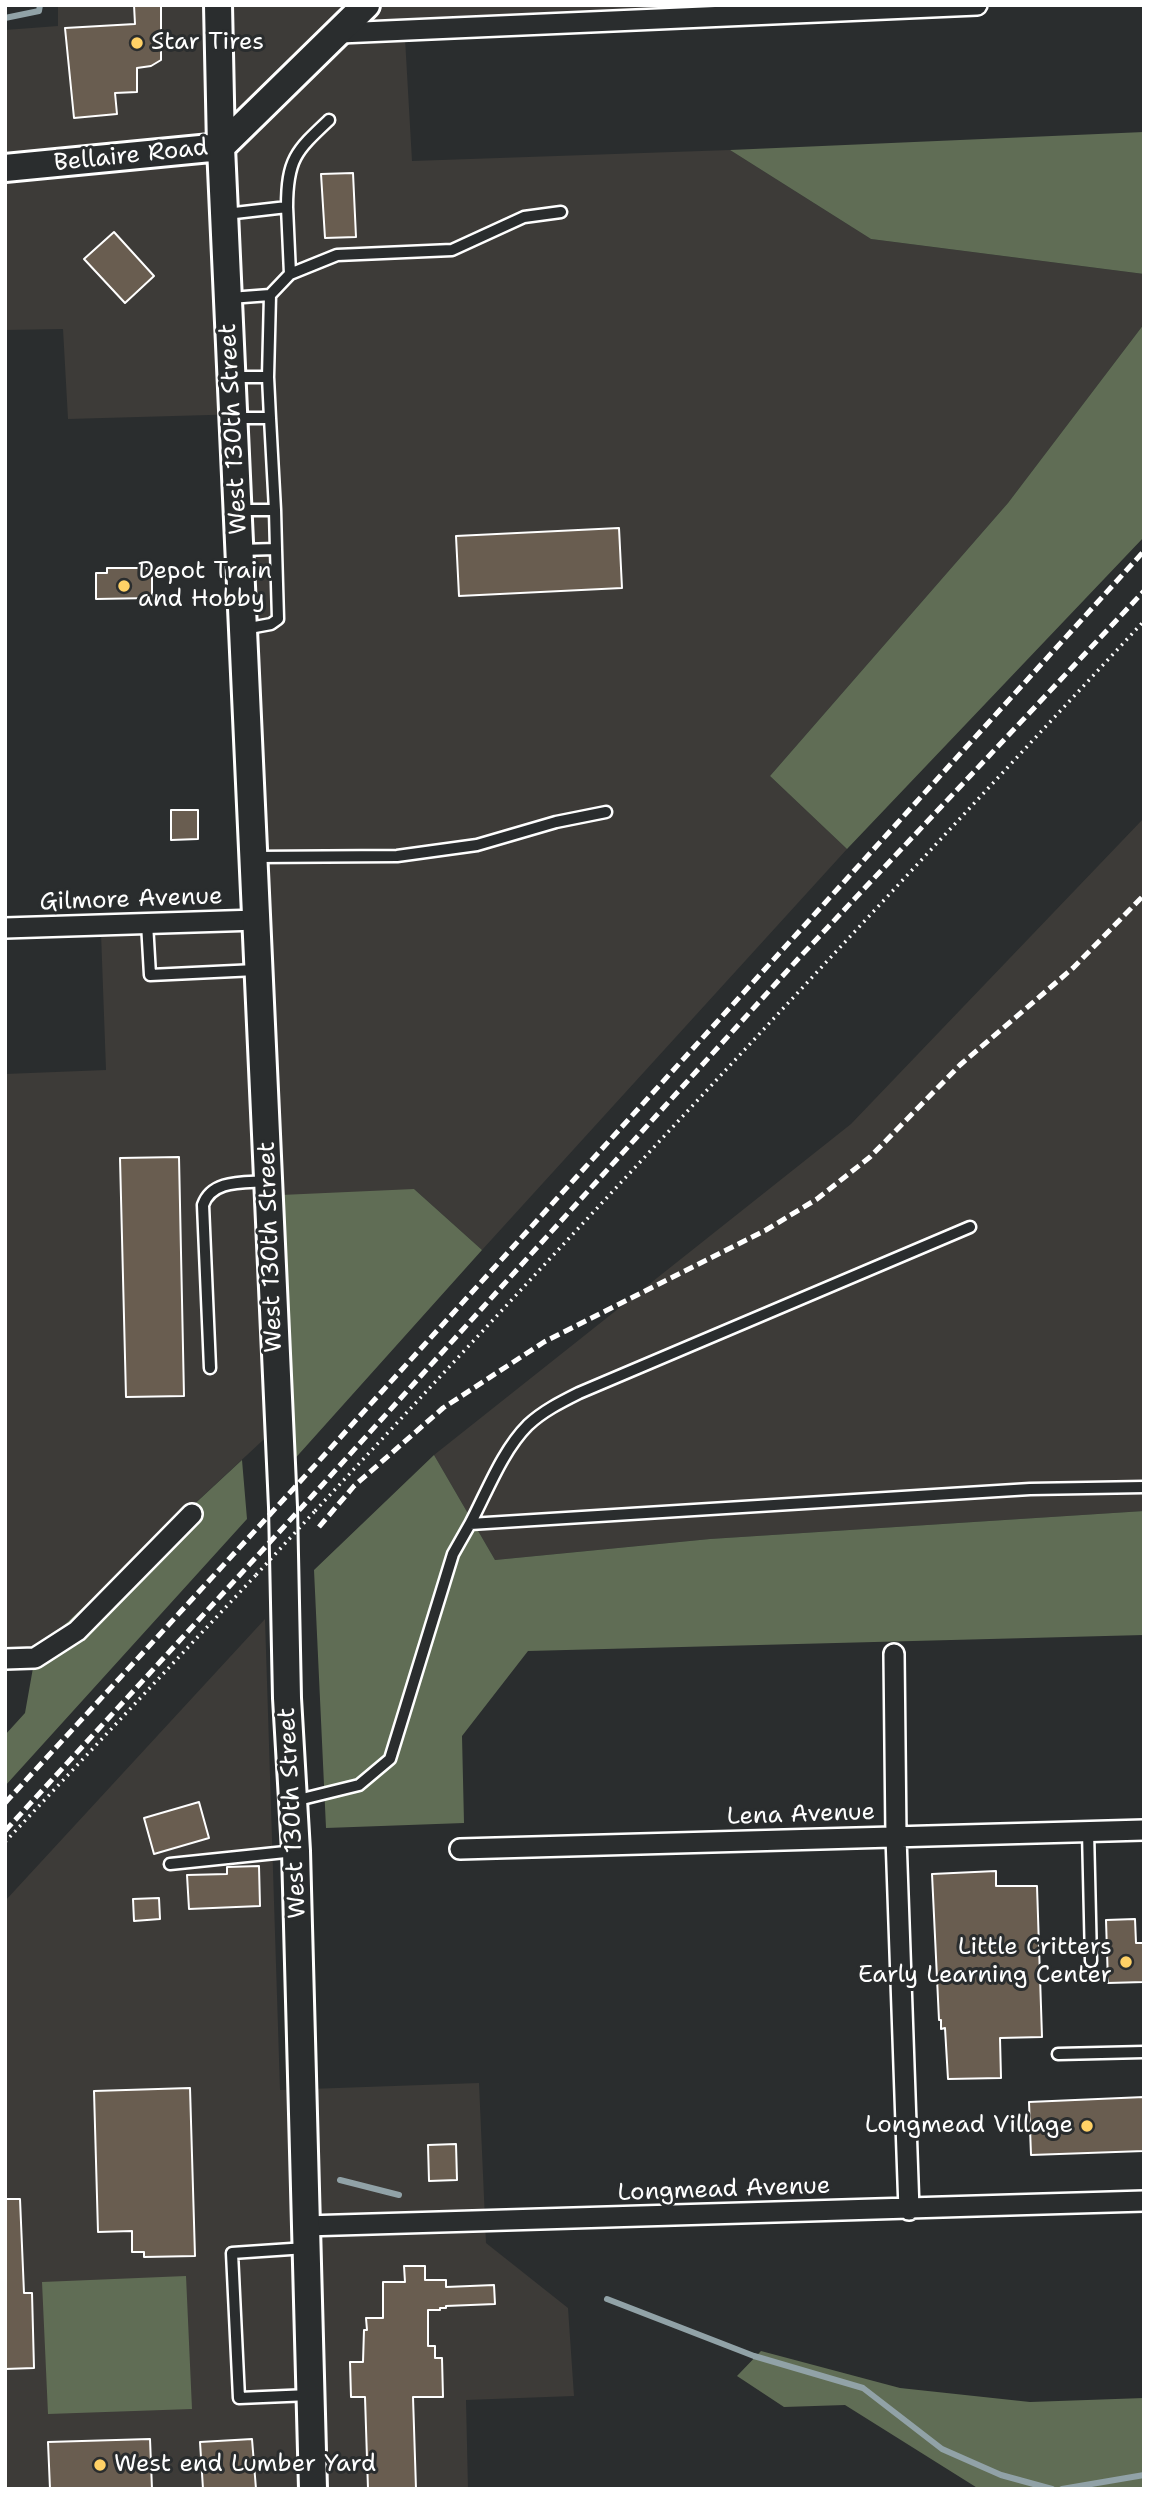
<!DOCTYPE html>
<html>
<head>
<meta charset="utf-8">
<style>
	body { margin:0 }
	#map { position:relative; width:1149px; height:2494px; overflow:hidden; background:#2a2d2e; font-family:"Shantell Sans",sans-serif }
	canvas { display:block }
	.frame { position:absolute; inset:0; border:7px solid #fff; pointer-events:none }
</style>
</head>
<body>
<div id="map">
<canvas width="1149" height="2494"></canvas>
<div class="frame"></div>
</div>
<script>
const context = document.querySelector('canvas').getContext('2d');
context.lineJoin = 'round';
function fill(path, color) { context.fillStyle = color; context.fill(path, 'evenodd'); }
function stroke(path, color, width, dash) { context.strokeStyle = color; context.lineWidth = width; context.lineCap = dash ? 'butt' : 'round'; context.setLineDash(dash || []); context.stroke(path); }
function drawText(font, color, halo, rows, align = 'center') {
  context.font = font + ' "Shantell Sans",sans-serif'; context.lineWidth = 6; context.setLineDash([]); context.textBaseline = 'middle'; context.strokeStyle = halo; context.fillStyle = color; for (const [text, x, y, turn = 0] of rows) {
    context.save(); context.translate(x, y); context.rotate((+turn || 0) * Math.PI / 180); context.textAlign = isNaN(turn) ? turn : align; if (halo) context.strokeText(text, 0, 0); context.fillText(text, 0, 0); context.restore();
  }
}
fill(new Path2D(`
	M58,5H705L706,21L405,38L412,161L730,150L871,239L1144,274V324L1008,503L770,776L847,849L482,1250L414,1189L289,1416L36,1651L5,1652V1074L106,1070L101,933L268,929L245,414L68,419L63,329L5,330V30L58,26Z
	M1144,818V1511L710,1539L495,1560L434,1455L851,1124Z
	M265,1619L280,2090L479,2083L486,2243L568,2308L574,2396L466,2400L468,2489H5V1901Z`), '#3d3b38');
fill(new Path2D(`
	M1144,132V274L871,239L730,150Z
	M1144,324V537L847,849L770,776L1008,503Z
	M414,1189L482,1250L291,1463L281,1195Z
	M434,1455L495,1560L710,1539L1144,1511V1635L528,1651L462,1736L464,1823L326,1828L314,1570Z
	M242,1460L247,1519L5,1786V1735L25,1713L36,1651Z
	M186,2276L192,2409L48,2414L42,2282Z
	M761,2351L900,2388L1030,2402L1144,2398V2489H979L845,2405L784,2407L737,2376Z`), '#606d55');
stroke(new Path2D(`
	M5,18L39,11L40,5
	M340,2180L399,2195
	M607,2299L754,2356L863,2388L942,2449L1001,2475L1052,2489
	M1062,2489L1144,2475`), '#91a2a7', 6);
const building = new Path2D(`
	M134,5H161V60L151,66L137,68V92L115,93L117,114L74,118L65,28L135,24Z
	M353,173L356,237L325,238L321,174Z
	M114,232L154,276L125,303L84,259Z
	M619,528L622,588L459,596L456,536Z
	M107,568H152V598L96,599V573H107Z
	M171,810H198V839L171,840Z
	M179,1157L184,1396L126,1397L120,1158Z
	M199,1802L209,1838L154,1854L144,1818Z
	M259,1866L260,1906L189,1909L187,1875L227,1874V1867Z
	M996,1871V1886H1037L1042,2037L1000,2038L1001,2078L948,2079L945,2028L941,2029V2020H939L932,1874Z
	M159,1898L160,1919L134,1921L133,1899Z
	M1135,1919L1136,1943H1144V1982L1108,1983L1106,1920Z
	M190,2088L195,2256L144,2257V2252H132V2231L98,2232L94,2091Z
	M1144,2097V2151L1031,2155L1029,2102Z
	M456,2144L457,2180L429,2181L428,2145Z
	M5,2199H20L24,2293H32L34,2368L5,2369Z
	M404,2266H425V2280H446V2287L494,2285L495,2304L446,2306V2308H440V2310H428V2346H435V2358H442L443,2397H413L416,2489H368L365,2397H351L350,2362H363L364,2330H367L366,2318H383V2282H405Z
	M150,2439L152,2489H50L48,2442Z
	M252,2439L256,2489H203L200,2442Z`);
fill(building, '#695d50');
stroke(building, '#fff', 2);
const lane = new Path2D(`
	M287,207C287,159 296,151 329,120
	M226,214L287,207L290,274
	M270,295L290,274L337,255L452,250L524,217L561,212
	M230,298L270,295L268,377
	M233,377H268L270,418
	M236,418H270L275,510
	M240,510H275L276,549
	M240,550L276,549L278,619L271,624L244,629
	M255,857L397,856L477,845L556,822L606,812
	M147,923L150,975L256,970
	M210,1368L203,1205C212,1179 244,1183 267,1181
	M470,1524C487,1492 502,1451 528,1425C543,1411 561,1402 579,1393L970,1227
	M294,1801L359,1785L390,1759L453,1554L470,1524L1030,1489L1144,1487
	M1088,1831L1091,1961
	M170,1864L295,1851
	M1058,2054L1144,2052
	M306,2248L232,2253L239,2398L310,2395`);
const street = new Path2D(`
	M340,33L977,5
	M5,928L257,920
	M894,1654L896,1837L909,2210
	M5,1659L35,1658L77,1631L192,1514
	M460,1849L1144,1830
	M305,2226L1144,2201`);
const secondary = new Path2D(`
	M218,5L221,147L283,1507L287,1698L296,1851L313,2489
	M5,168L221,147L366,5`);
stroke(lane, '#fff', 15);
stroke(street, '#fff', 24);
stroke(secondary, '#fff', 32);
stroke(new Path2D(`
	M315,1511L1144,621
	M5,1842L256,1575`), '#fff', 3.5, [2, 5]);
stroke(lane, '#2a2d2e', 10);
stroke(street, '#2a2d2e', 19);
stroke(secondary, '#2a2d2e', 26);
stroke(new Path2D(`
	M319,1527L354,1486L443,1408L544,1342L766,1230L817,1199L870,1157L960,1065L1073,968L1144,895
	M5,1803L318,1462L1144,551
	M5,1831L314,1494L798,959L1144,591`), '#fff', 5, [10, 5]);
stroke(new Path2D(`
	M256,1575L315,1511`), '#fff', 3.5, [2, 5]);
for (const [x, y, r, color] of [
	[137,43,7,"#ffd166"],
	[124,586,7,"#ffd166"],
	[1126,1962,7,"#ffd166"],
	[1087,2126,7,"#ffd166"],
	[100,2465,7,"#ffd166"]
]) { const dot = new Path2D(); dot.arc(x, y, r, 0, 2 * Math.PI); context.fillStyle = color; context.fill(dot); stroke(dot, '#2a2d2e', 2.5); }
drawText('24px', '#fff', '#2a2d2e', [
	["Star Tires",151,43],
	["Depot Train",138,572],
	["and Hobby",138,600],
	["Little Critters",1112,1948,"right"],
	["Early Learning Center",1112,1976,"right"],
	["Longmead Village",1073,2126,"right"],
	["West end Lumber Yard",114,2465]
], 'left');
drawText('24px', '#fff', '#2a2d2e', [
	["Bellaire Road",131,156,-6],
	["West 130th Street",234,429,-93],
	["Gilmore Avenue",131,900,-2],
	["West 130th Street",271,1247,-92],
	["West 130th Street",293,1813,-93],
	["Lena Avenue",801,1815,-2],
	["Longmead Avenue",724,2190,-2]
]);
</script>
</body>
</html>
